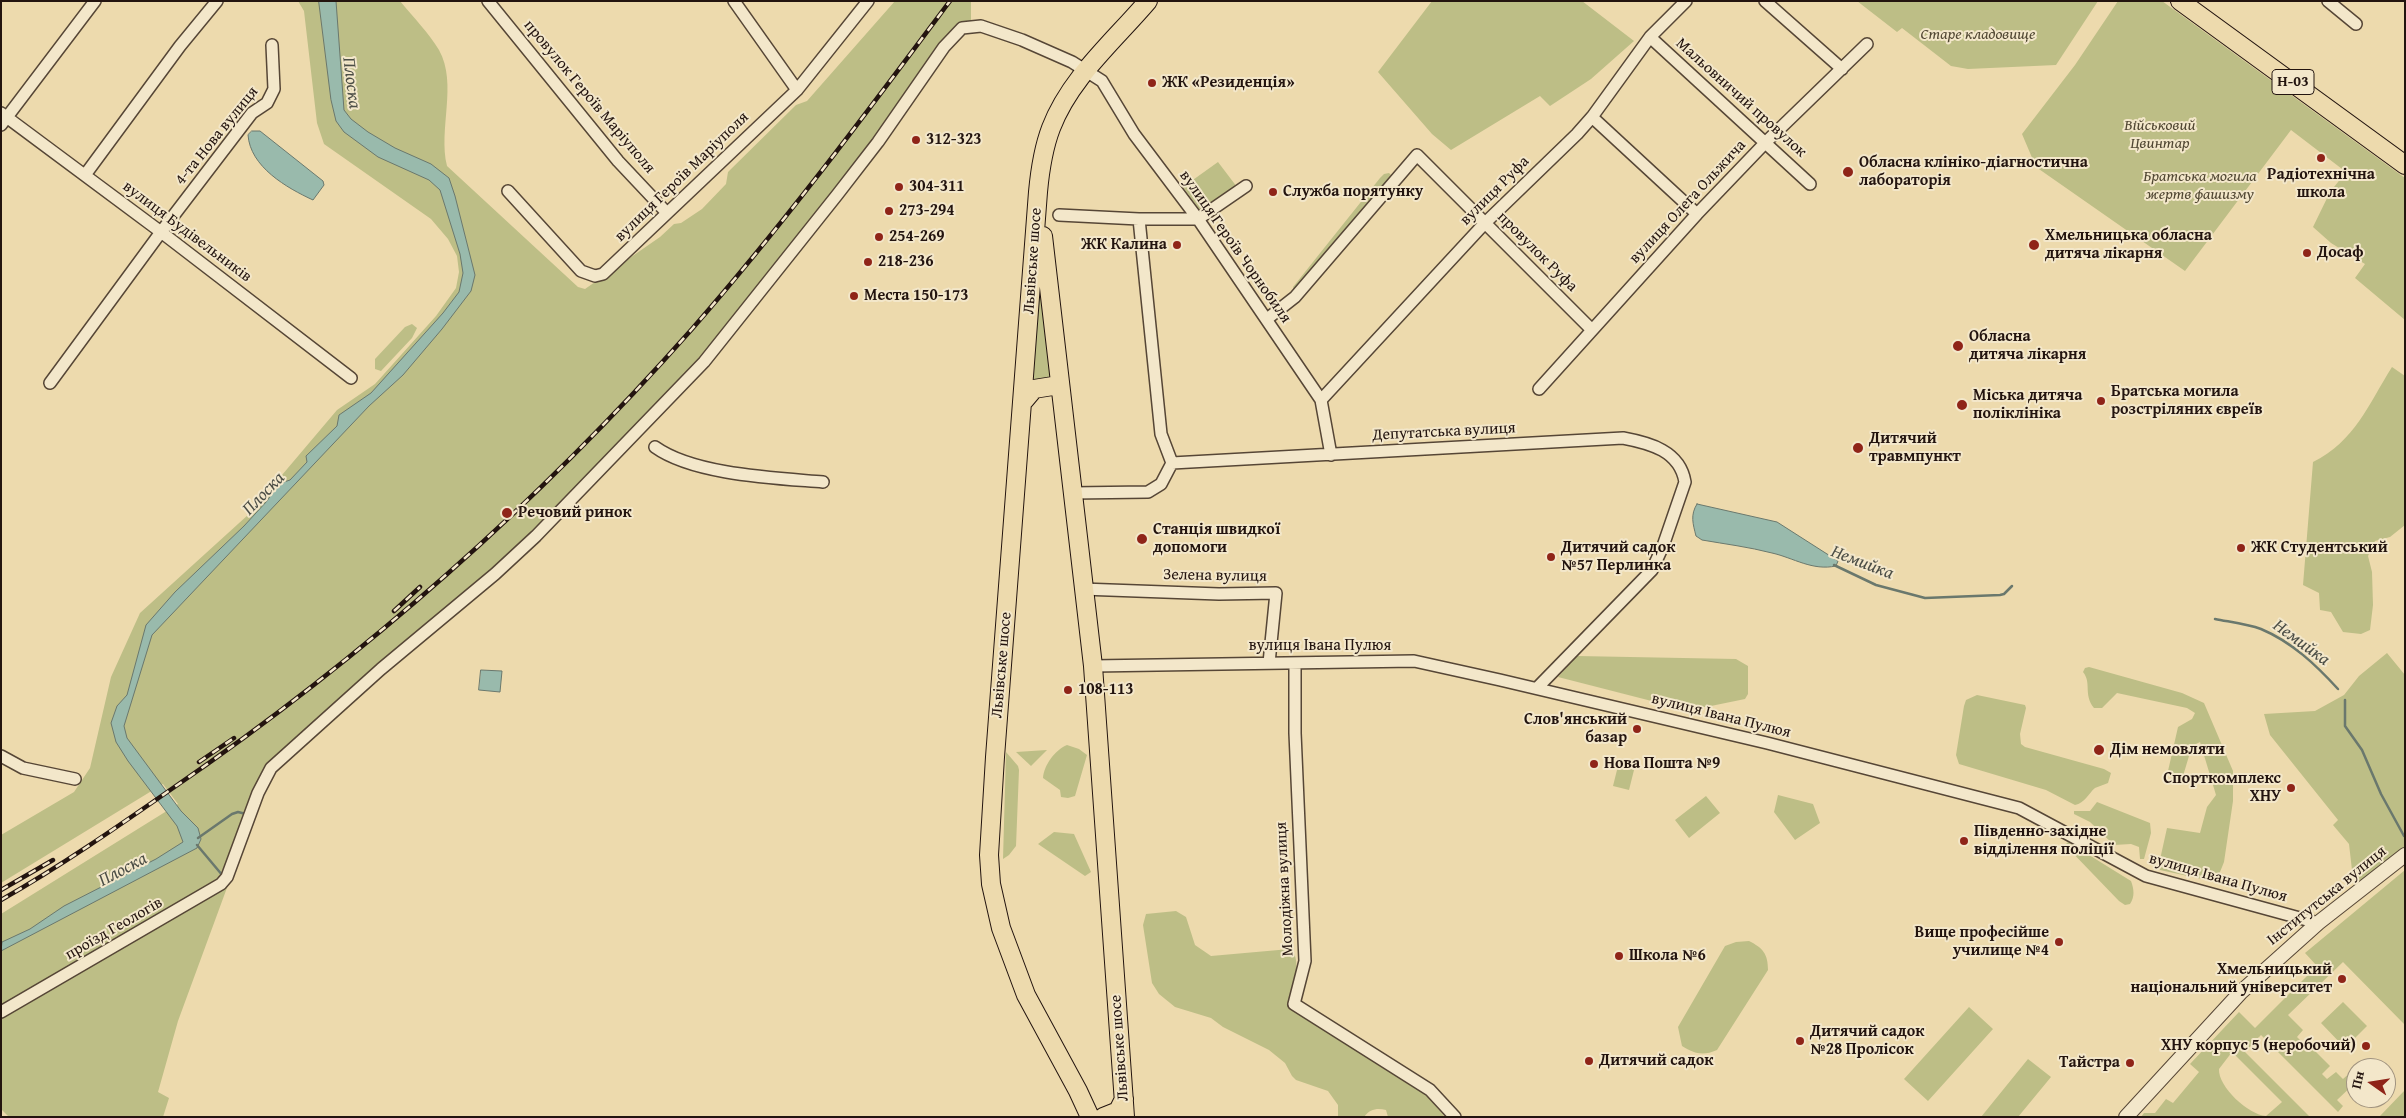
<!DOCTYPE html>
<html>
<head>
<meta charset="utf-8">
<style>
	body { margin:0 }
	#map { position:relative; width:2406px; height:1118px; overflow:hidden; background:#eddaad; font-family:"Gentium Book Plus",serif }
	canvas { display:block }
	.frame { position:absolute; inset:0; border:2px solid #23140f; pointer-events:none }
	.north { position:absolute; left:2346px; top:1058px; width:50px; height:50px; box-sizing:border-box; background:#f3e7ca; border:1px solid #a0937f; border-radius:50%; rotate:283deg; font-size:14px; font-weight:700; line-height:20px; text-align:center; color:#23140f }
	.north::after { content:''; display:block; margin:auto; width:18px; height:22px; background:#8f2418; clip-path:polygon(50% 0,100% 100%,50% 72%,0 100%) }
</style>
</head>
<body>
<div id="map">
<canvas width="2406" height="1118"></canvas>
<div class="frame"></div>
<div class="north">Пн</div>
</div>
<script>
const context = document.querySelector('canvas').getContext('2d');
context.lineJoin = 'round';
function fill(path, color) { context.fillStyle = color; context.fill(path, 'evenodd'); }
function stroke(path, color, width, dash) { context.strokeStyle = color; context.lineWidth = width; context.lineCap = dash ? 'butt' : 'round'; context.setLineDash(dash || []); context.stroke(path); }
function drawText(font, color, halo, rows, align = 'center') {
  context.font = font + ' "Gentium Book Plus",serif'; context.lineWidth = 4; context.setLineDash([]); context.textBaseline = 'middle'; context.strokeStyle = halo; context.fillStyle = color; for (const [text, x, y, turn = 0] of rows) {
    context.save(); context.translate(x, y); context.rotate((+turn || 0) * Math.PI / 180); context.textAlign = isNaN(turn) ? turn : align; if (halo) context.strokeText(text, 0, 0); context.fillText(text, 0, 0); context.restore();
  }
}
fill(new Path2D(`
	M298,1H400C413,17 429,33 439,50C458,84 438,129 447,166L578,287L585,289L660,237L674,224L681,223L702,209L726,184L728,172L796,105L807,101L895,1H971V25L962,28L704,362L536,536L271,768L178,1021L158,1092L169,1098L163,1117H9L1,1109V914L178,804L163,784L1,883V835L74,792L90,768L111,677L140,613L249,514L337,410L375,384L436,316L456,288L459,272L457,256L448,239L431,219L324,144L317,123L304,11Z
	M1432,1H1582L1634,41L1591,79L1550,106L1540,96L1451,150L1432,134L1378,72Z
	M1857,1H2098L2056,65L1968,69L1951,66L1902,28L1897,32Z
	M2118,1H2162L2405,178V320L2355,278L2365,264L2331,243L2313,227L2330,192L2346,172L2291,130L2185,271L2036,167L2022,134L2075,65Z
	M1218,162L1237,187L1202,213L1183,187Z
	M1389,173L1391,175L1319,265L1294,290L1293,287L1380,178L1384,174Z
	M1038,192L1059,385L1029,395Z
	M412,324L417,328L412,338L381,371L375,369V359L405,327Z
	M2392,367L2405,376V525L2390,537L2375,541L2368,556L2372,572L2373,605L2370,630L2361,634L2343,632L2331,612L2320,610L2319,593L2303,585L2313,462C2355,441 2368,405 2392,367Z
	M2387,653L2405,675V847L2360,882L2352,870L2349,844L2333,825L2338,820L2270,735L2264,714L2315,711L2344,695L2359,676Z
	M1577,656L1736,659L1748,666V694L1745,699L1706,707H1675L1558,677Z
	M2089,667L2182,693L2204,703L2233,771V801L2224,862L2220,872L2211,881L2160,870L2159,864L2167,828L2200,833L2207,807L2216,795L2200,742L2192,746L2183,776H2172L2168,771L2178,727L2192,719L2195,713L2187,708L2117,693L2102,708H2094C2083,694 2092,683 2083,672L2085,668Z
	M1977,695L2025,705L2026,708L2020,734L2021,744L2025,747L2104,769L2111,773L2108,783C2104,785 2099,786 2095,788C2088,794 2085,803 2075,805L2046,790L1959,764L1956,755L1964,706L1966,700Z
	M1067,745L1079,749L1087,755L1075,796L1068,798L1061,797L1060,790L1043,778C1044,765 1055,750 1067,745Z
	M1047,750L1031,766L1016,752Z
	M1006,752L1018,766L1019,770L1016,846L1009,855L1003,859Z
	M1619,762L1635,766L1629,790L1613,786Z
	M1778,795L1813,804L1820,823L1795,840L1774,812Z
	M1706,796L1720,813L1689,838L1675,820Z
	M2097,802L2150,823L2151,833L2144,859H2140L2139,847L2131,844L2114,845L2090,822L2074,814V811H2090Z
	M1054,832L1074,834L1091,872L1085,876L1038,844Z
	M2068,842L2131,881C2134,889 2135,897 2130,904L2125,905L2119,901L2065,845Z
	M2405,870V1025L2343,962L2288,1015L2303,1030L2297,1037L2305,1045L2307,1043L2330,1066L2322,1074L2327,1079L2336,1072L2343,1079L2352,1071L2356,1075V1082L2337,1100L2343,1106L2338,1112L2261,1035L2245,1052L2310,1117H2141L2144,1113H2155L2166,1099L2173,1103L2199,1072L2190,1064L2239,1012L2255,1028L2317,966L2305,953ZM2232,1052L2282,1102L2266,1116C2249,1115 2218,1087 2219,1069Z
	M1176,911L1186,917L1195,945L1211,956L1290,949C1304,960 1291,989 1288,1003L1421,1089L1445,1117H1388L1386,1110C1377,1108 1370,1109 1364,1117H1338V1105L1328,1091L1296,1080L1292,1076L1285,1063L1269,1050L1223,1027L1211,1018L1175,1007L1159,994L1152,983L1143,925L1146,914Z
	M1749,941C1763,948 1768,954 1768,970L1717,1050C1703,1056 1695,1054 1682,1046L1678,1027L1725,946L1736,942Z
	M2343,1002L2367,1026L2345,1048L2321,1023Z
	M1969,1007L1993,1029L1928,1101L1904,1079Z
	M2028,1059L2051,1077L2018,1117H1981Z
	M2405,1090V1117H2379Z`), '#bdbe86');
const water = new Path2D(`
	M319,1H336L344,110L351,119L368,132L395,148L431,164L449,178L455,196L475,275L471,291L442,329L403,375L369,406L152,635L124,726L127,738L181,811L198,828L201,839L197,848L1,951L2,942L30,929L64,906L156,859L183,842L177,826L128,761L116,742L111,723L117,706L127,695L146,625L175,592L244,526L267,501L278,484L290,480L307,462L306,456L337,426L339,415L371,393L443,313L459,292L463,273L460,254L440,190L429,180L378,157L344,132L336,121L331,100Z
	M252,131H260L323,181L324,185L313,200C287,188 250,167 248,135Z
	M1697,504L1777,522L1838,561L1836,566C1812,571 1794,558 1772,553C1749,547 1725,544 1702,540L1696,536C1693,524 1690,515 1697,504Z
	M481,670L502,671L500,692L479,690Z`);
fill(water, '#99baac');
stroke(water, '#6a786d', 1);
stroke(new Path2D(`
	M1834,565L1876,585L1925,598L2000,595L2004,594L2012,586
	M2215,619C2230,622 2247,624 2261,629C2292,642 2316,665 2338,689
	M2345,700V726L2362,750L2381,794L2404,836
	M198,838L232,814L238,812L246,814
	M197,845L223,876`), '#6a786d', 2.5);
const minor = new Path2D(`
	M488,1L618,161L667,213
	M734,1L797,90
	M1765,1L1842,69
	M2328,1L2356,24
	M1650,37L1810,184
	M1,113L161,232L351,378
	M1592,117L1697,214
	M1,125L95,1
	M85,175L180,46L217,1
	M508,191L581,271L595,276L603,274L797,90L868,1
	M1059,215L1139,219H1198L1246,186
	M1139,219L1161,434L1172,463L1623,438C1650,443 1680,451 1685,482L1663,546L1652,570L1537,688
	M1267,319L1295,297L1417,155L1592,330
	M50,383L161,232L252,113L267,103L274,89L272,45
	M1539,389L1697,214L1766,142L1867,44
	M1321,400L1484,224L1577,134L1592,117L1650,37L1686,1
	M655,447C694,475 776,478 823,482
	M1072,493L1148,492L1161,484L1172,463
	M1082,589L1219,594L1276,593L1269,663
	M1295,663V733L1305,961L1294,1004L1430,1090L1455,1117
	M1093,666L1414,661L1500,680L1767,743L2019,808L2146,876L2318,923
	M1,756L23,768L75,779
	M1,1012L221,884L227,877L258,793L271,768L381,669L495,574L536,536L704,362L837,195L878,142L944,47L962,28L981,26L1022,40L1072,62L1102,81L1134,134L1198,219L1321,400L1331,455`);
const tertiary = new Path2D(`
	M2126,1117L2241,992L2318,923L2405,855`);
const primary = new Path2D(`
	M2180,1L2405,165
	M1043,236L1093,666L1125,1117
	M1023,402L1034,389L1059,385
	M1090,1117L1078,1091L1026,995L1001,928L991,884L989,855L995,757L1038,192C1040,170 1043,149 1051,128C1070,78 1114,41 1148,1
	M1103,1117L1118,1111L1124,1099`);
stroke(minor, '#564636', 14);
stroke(tertiary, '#564636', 16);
stroke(primary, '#23140f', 20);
stroke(minor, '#f3e7ca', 11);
stroke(tertiary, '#f3e7ca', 14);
stroke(primary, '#eddaad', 18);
const rail = new Path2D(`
	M394,611L420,587
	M199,762L234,738
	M1,890L53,860
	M1,900C61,866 117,827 173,788C364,657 539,502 692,329C784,224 867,112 950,1`);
stroke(rail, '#23140f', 4.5);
stroke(rail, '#f3e7ca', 2.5, [8]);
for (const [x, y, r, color] of [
	[1152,83,5,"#8f2418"],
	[916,140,5,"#8f2418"],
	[2321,158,5,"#8f2418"],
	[1848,172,6,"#8f2418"],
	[899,187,5,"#8f2418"],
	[1273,192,5,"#8f2418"],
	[889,211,5,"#8f2418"],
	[879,237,5,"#8f2418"],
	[1177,245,5,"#8f2418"],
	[2034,245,6,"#8f2418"],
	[2307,253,5,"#8f2418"],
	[868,262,5,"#8f2418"],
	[854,296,5,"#8f2418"],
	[1958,346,6,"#8f2418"],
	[2101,401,5,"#8f2418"],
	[1962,405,6,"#8f2418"],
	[1858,448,6,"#8f2418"],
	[507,513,6,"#8f2418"],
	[1142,539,6,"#8f2418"],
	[2241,548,5,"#8f2418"],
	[1551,557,5,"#8f2418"],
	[1068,690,5,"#8f2418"],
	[1637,729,5,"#8f2418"],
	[2099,750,6,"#8f2418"],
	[1594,764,5,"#8f2418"],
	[2291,788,5,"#8f2418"],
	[1964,841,5,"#8f2418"],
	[2059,942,5,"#8f2418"],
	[1619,956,5,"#8f2418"],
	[2342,979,5,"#8f2418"],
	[1800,1041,5,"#8f2418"],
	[2366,1046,5,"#8f2418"],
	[1589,1061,5,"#8f2418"],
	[2130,1063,5,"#8f2418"]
]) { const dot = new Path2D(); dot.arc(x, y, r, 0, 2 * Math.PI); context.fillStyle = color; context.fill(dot); stroke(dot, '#f3e7ca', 2); }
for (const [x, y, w] of [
	[2293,82,42]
]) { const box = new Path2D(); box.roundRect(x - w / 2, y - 12.5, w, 25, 4); context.fillStyle = '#f3e7ca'; context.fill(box); stroke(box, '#23140f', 1); }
drawText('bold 15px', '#23140f', null, [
	["Н-03",2293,82]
]);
drawText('italic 16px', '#514733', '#f3e7ca', [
	["Старе кладовище",1978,35],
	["Військовий",2160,126],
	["Цвинтар",2160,144],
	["Братська могила",2200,177],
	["жертв фашизму",2200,195]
]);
drawText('bold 16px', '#23140f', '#f3e7ca', [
	["ЖК «Резиденція»",1162,83],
	["312-323",926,140],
	["Обласна клініко-діагностична",1859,163],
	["лабораторія",1859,181],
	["Радіотехнічна",2321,175,"center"],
	["школа",2321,193,"center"],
	["304-311",909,187],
	["Служба порятунку",1283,192],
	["273-294",899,211],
	["Хмельницька обласна",2045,236],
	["дитяча лікарня",2045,254],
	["254-269",889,237],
	["ЖК Калина",1167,245,"right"],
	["Досаф",2317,253],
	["218-236",878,262],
	["Места 150-173",864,296],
	["Обласна",1969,337],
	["дитяча лікарня",1969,355],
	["Братська могила",2111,392],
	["розстріляних євреїв",2111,410],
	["Міська дитяча",1973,396],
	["поліклініка",1973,414],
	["Дитячий",1869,439],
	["травмпункт",1869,457],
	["Речовий ринок",518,513],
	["Станція швидкої",1153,530],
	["допомоги",1153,548],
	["Дитячий садок",1561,548],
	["№57 Перлинка",1561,566],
	["ЖК Студентський",2251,548],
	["108-113",1078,690],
	["Слов'янський",1627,720,"right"],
	["базар",1627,738,"right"],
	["Дім немовляти",2110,750],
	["Нова Пошта №9",1604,764],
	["Спорткомплекс",2281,779,"right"],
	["ХНУ",2281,797,"right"],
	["Південно-західне",1974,832],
	["відділення поліції",1974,850],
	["Вище професійше",2049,933,"right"],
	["училище №4",2049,951,"right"],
	["Школа №6",1629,956],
	["Хмельницький",2332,970,"right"],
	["національний університет",2332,988,"right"],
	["Дитячий садок",1810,1032],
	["№28 Пролісок",1810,1050],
	["ХНУ корпус 5 (неробочий)",2356,1046,"right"],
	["Дитячий садок",1599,1061],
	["Тайстра",2120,1063,"right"]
], 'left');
drawText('16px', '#23140f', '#f3e7ca', [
	["провулок Героїв Маріуполя",589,97,50],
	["Мальовничий провулок",1741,98,42],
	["4-та Нова вулиця",217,136,-51],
	["вулиця Героїв Маріуполя",682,177,-44],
	["вулиця Руфа",1495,191,-45],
	["вулиця Олега Ольжича",1688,202,-47],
	["вулиця Будівельників",187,232,37],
	["вулиця Героїв Чорнобиля",1235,247,55],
	["провулок Руфа",1537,252,45],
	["Львівське шосе",1033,261,-86],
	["Депутатська вулиця",1444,432,-3],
	["Зелена вулиця",1215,576,1],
	["вулиця Івана Пулюя",1320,646],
	["Львівське шосе",1002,665,-85],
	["вулиця Івана Пулюя",1721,716,14],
	["вулиця Івана Пулюя",2218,878,16],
	["Молодіжна вулиця",1285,889,-93],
	["Інститутська вулиця",2327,896,-39],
	["проїзд Геологів",114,929,-30],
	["Львівське шосе",1120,1048,-94]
]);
drawText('italic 18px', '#4c4e46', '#f3e7ca', [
	["Плоска",351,83,83],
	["Плоска",264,494,-46],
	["Немийка",1862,563,21],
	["Немийка",2301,643,36],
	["Плоска",123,870,-28]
]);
</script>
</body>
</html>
